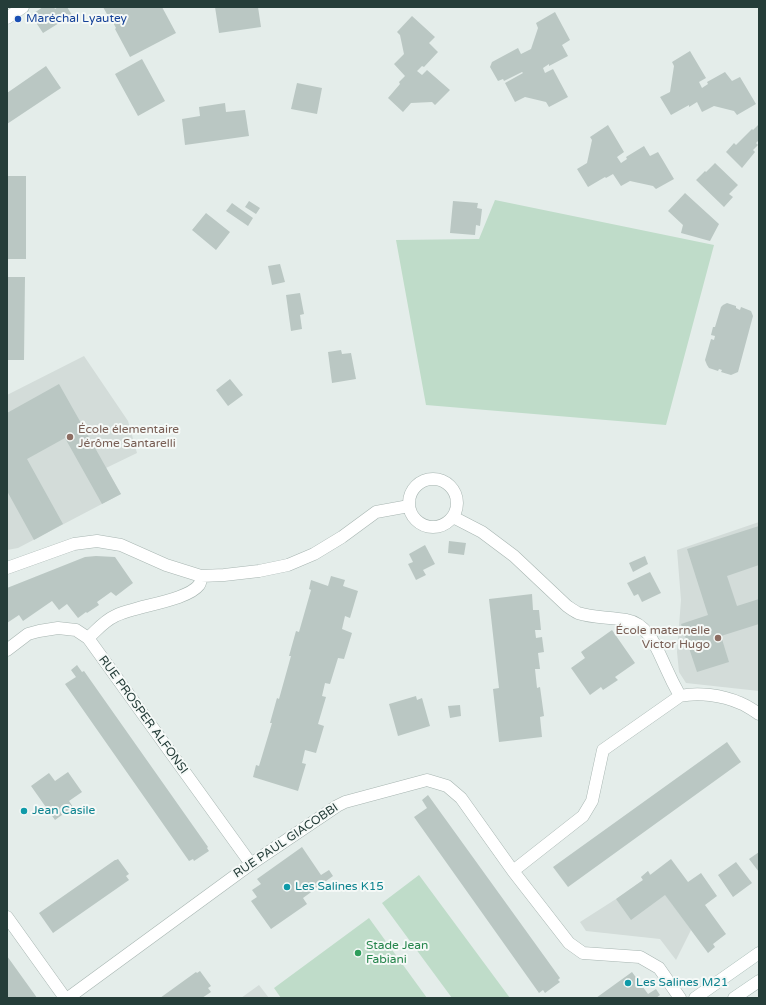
<!DOCTYPE html>
<html>
<head>
<meta charset="utf-8">
<style>
	body { margin:0 }
	#map { position:relative; width:766px; height:1005px; overflow:hidden; background:#e4edea; font-family:"Varela Round",sans-serif }
	canvas { display:block }
	.frame { position:absolute; inset:0; border:8px solid #253d39; pointer-events:none }
</style>
</head>
<body>
<div id="map">
<canvas width="766" height="1005"></canvas>
<div class="frame"></div>
</div>
<script>
const context = document.querySelector('canvas').getContext('2d');
context.lineJoin = 'round';
function fill(path, color) { context.fillStyle = color; context.fill(path, 'evenodd'); }
function stroke(path, color, width, dash) { context.strokeStyle = color; context.lineWidth = width; context.lineCap = dash ? 'butt' : 'round'; context.setLineDash(dash || []); context.stroke(path); }
function drawText(font, color, halo, rows, align = 'center') {
  context.font = font + ' "Varela Round",sans-serif'; context.lineWidth = 4; context.setLineDash([]); context.textBaseline = 'middle'; context.strokeStyle = halo; context.fillStyle = color; for (const [text, x, y, turn = 0] of rows) {
    context.save(); context.translate(x, y); context.rotate((+turn || 0) * Math.PI / 180); context.textAlign = isNaN(turn) ? turn : align; if (halo) context.strokeText(text, 0, 0); context.fillText(text, 0, 0); context.restore();
  }
}
fill(new Path2D(`
	M84,356L128,421L137,453L106,468L121,494L18,548L7,550V395Z
	M759,522V691L686,683L679,672L677,652L681,600L677,550Z
	M648,871L691,930L676,960L660,939L586,931L580,922L616,899L643,880L641,877Z
	M259,985L269,998H241Z`), '#d3dcd9');
fill(new Path2D(`
	M495,200L714,245L666,425L426,405L396,240L479,239Z
	M419,875L510,998H452L382,903Z
	M369,918L427,998H281L274,988Z`), '#bfdcc9');
fill(new Path2D(`
	M43,7H54L55,9L58,7H67L72,15L43,33L31,15Z
	M103,7H162L176,33L130,57L115,29L116,28L109,15L108,16Z
	M215,7H258L261,27L219,33Z
	M555,12L570,40L562,45L568,56L549,66V64L543,68L545,73L553,69L568,97L549,107L546,102L525,97L515,102L505,83L523,73L522,72L504,81L503,79L498,81L490,67L492,62L518,48L521,54L531,49L538,28L536,23Z
	M412,16L435,37L429,43L438,52L424,67L422,66L417,71L422,75L427,70L450,90L435,105L432,102L411,103L403,112L388,98L400,84L399,82L405,76L394,64L404,54L400,35L397,32Z
	M690,51L706,78L699,82L702,88L708,84L707,82L725,72L732,81L740,77L756,104L737,115L734,111L714,106L702,112L697,102L689,107V105L671,115L660,97L670,92L674,66L672,62Z
	M142,59L165,101L138,116L115,74Z
	M46,66L61,88L7,124V93Z
	M297,83L322,88L317,114L291,109Z
	M225,103L226,112L245,110L249,136L185,145L182,119L200,116L199,107Z
	M759,124V140L756,143L758,145L753,150L755,152L742,168L726,152L734,143L736,145L752,129L753,130Z
	M608,125L624,152L617,157L621,163L627,159L626,157L644,146L650,156L658,152L674,179L656,189L653,186L630,181L621,186L613,174L606,178L605,177L588,187L577,169L587,163L592,140L590,137Z
	M715,163L738,185L729,194L733,197L724,207L696,180L705,171L706,172Z
	M7,176H26V259H7Z
	M685,193L719,224L710,241L681,233L683,225L668,211Z
	M249,201L260,208L256,214L245,207Z
	M453,201L478,203L477,208L482,209L480,226L476,225L475,235L450,233Z
	M232,203L253,218L248,226L226,211Z
	M206,213L230,232L216,250L192,230Z
	M280,264L285,282L272,285L268,266Z
	M7,277H25L24,360H7Z
	M300,293L304,314L300,315L302,329L291,331L286,295Z
	M727,303L736,306V308L740,310L741,307L751,311L753,316L738,372L731,375L721,372L722,370L719,369L718,371L709,368L707,365L705,360L711,339L714,340L715,336L711,335L713,327H715L721,307L723,305Z
	M341,350L342,354L351,353L356,379L332,383L328,352Z
	M230,379L243,395L228,406L216,390Z
	M59,384L121,494L102,504L65,438L27,459L63,524L34,540L7,491V413Z
	M759,526V565L727,576L737,606L759,599V624L721,636L729,662L697,672L681,624L708,615L687,549Z
	M449,541L466,543L464,555L448,553Z
	M425,545L435,564L423,570L426,575L416,580L408,564L413,562L409,554Z
	M96,556L115,557L133,583L116,596L111,592L97,602L99,605L87,613L86,612L78,618L67,604L59,610L52,601L23,621L19,615L7,623V588L85,557Z
	M645,556L648,564L633,572L629,563Z
	M650,572L661,593L642,602L638,594L634,596L627,583Z
	M331,576L345,580L343,586L358,591L350,618L345,616L342,629L352,633L344,659L338,658L330,684L325,683L322,696L326,697L318,724L324,726L316,753L305,750L302,763L306,764L298,791L253,777L256,765L259,766L272,723H270L277,698L279,699L291,656H289L296,631L299,632L311,590L309,589L311,580L328,586Z
	M532,594L533,610H539L541,630H535L536,638L542,637L544,652L538,653L540,669H535L537,688L540,687L544,716L540,717L542,737L499,742L493,689L499,688L489,599Z
	M612,630L635,663L615,677L618,680L603,690L601,687L590,695L571,668L585,658L581,652Z
	M77,665L82,672L84,671L208,847L207,848L209,851L194,861L193,859L189,861L65,684L76,677L71,670Z
	M416,696L417,700L422,698L430,726L398,736L389,704Z
	M460,705L461,716L450,718L448,706Z
	M727,742L741,762L568,887L553,867Z
	M68,772L82,792L69,801L73,807L55,820L31,786L49,773L55,781Z
	M428,795L560,978L558,980L560,982L545,993L543,990L539,993L414,817L427,808L422,800Z
	M302,847L321,875L329,870L333,876L303,898L307,904L271,929L251,901L257,897L252,890L261,884L257,879Z
	M759,852V872L749,859Z
	M118,859L129,874L126,876L129,880L53,933L39,913L115,860H116Z
	M671,859L688,882L701,873L717,896L705,905L726,934L713,944L715,947L708,953L665,895L631,920L616,899L643,880L641,877L648,871L650,875Z
	M736,862L752,883L733,897L718,875Z
	M7,956L35,995L37,998H9L7,995Z
	M200,971L211,986L208,988L211,992L202,998H160L196,972L197,973Z
	M632,972L648,994L656,989L660,995L656,998H596Z`), '#bac7c3');
const minor = new Path2D(`
	M409 503a24 24 0 1 1 48 0a24 24 0 1 1-48 0Z
	M453,517L482,532L514,556L567,606C570,608 574,611 578,613C593,618 610,617 626,620C649,624 657,649 666,668C670,677 675,687 680,696
	M7,568L74,544L97,541L121,545L166,565L201,576L224,575L259,571L288,565L314,554L342,537L376,512L409,506
	M88,638C97,630 104,621 115,616C134,606 187,601 199,585C201,582 201,579 201,576
	M7,650L28,634L39,631L58,628L76,630L88,638L251,864
	M513,871L583,816L592,801L603,750L680,696C698,692 722,695 740,703C746,705 753,710 759,714
	M68,998L251,864L337,806L345,802L427,780L447,786L461,798L513,871L569,943L583,953L640,957L659,968L680,998`);
const tertiary = new Path2D(`
	M7,18L23,7
	M7,917L65,998`);
const secondary = new Path2D(`
	M695,998L759,953
	M734,998L759,981`);
stroke(minor, '#a7b5b1', 13);
stroke(tertiary, '#a7b5b1', 13);
stroke(secondary, '#a3b8b2', 13);
stroke(minor, '#fff', 12);
stroke(tertiary, '#fff', 12);
stroke(secondary, '#fff', 12);
for (const [x, y, r, color] of [
	[18,19,4,"#1a4fb4"],
	[70,437,4,"#8d6e63"],
	[718,638,4,"#8d6e63"],
	[24,811,4,"#0f9aa8"],
	[287,887,4,"#0f9aa8"],
	[358,953,4,"#2e9e5b"],
	[628,983,4,"#0f9aa8"]
]) { const dot = new Path2D(); dot.arc(x, y, r, 0, 2 * Math.PI); context.fillStyle = color; context.fill(dot); stroke(dot, '#f5f9f7', 1.5); }
drawText('12px', '#164399', '#f5f9f7', [
	["Maréchal Lyautey",26,19]
], 'left');
drawText('12px', '#785e54', '#f5f9f7', [
	["École élementaire",78,430],
	["Jérôme Santarelli",78,444],
	["École maternelle",710,631,"right"],
	["Victor Hugo",710,645,"right"]
], 'left');
drawText('12px', '#253d39', '#f5f9f7', [
	["RUE PROSPER ALFONSI",143,715,54],
	["RUE PAUL GIACOBBI",286,841,-34]
]);
drawText('12px', '#0d838f', '#f5f9f7', [
	["Jean Casile",32,811],
	["Les Salines K15",295,887],
	["Les Salines M21",636,983]
], 'left');
drawText('12px', '#27864d', '#f5f9f7', [
	["Stade Jean",366,946],
	["Fabiani",366,960]
], 'left');
</script>
</body>
</html>
